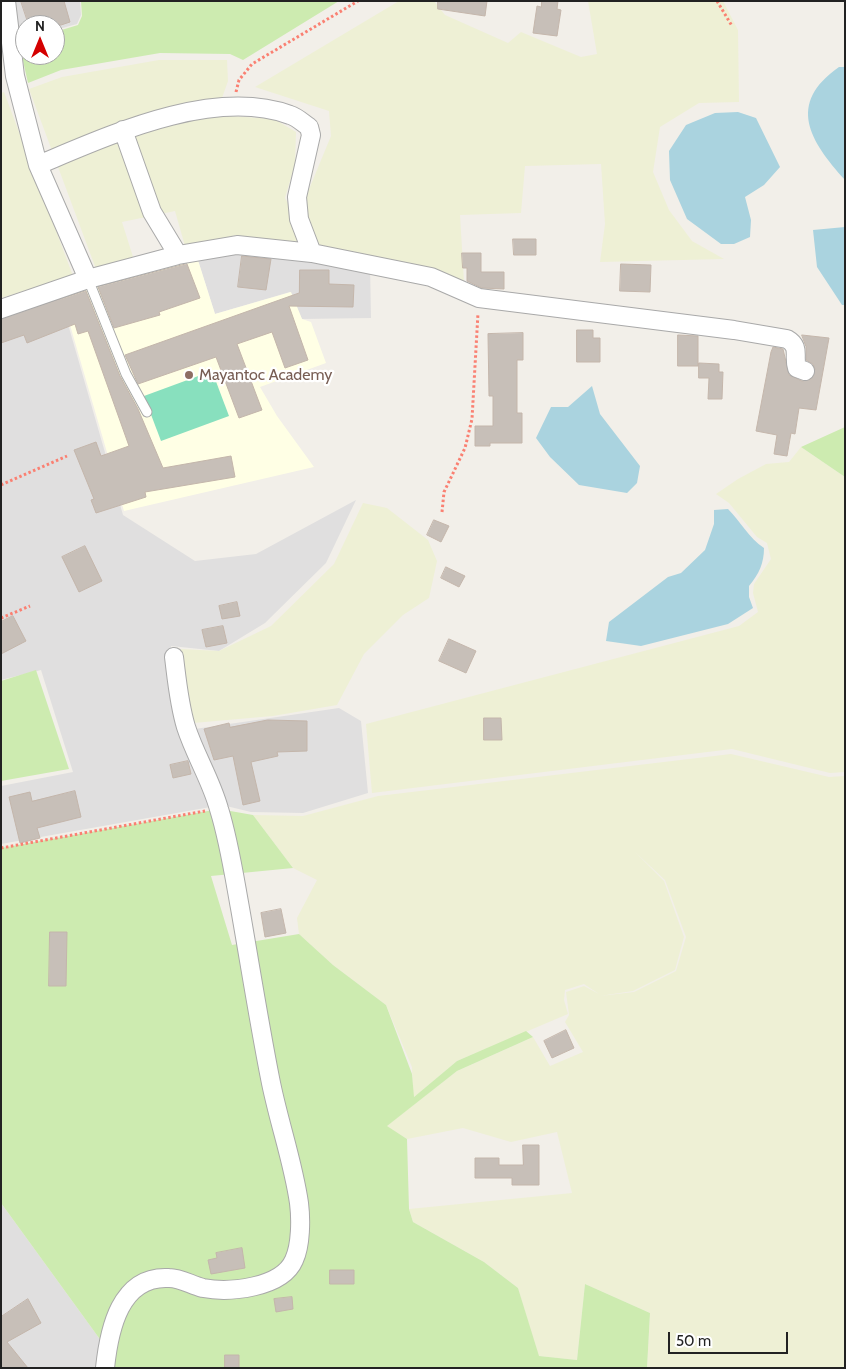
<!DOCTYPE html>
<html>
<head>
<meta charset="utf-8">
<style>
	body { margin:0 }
	#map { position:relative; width:846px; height:1369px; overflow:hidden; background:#f2efe9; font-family:Cabin,sans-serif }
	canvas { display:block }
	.frame { position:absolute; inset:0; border:2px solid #222; pointer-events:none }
	.north { position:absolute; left:15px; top:15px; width:50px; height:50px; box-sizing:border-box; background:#fff; border:1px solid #a7a7a7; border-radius:50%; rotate:0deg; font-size:14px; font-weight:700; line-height:20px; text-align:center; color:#222 }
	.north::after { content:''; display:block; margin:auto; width:18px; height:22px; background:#d40000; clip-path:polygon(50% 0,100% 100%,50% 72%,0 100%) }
	.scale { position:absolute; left:668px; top:1332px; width:120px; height:22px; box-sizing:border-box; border:2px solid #222; border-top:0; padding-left:6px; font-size:15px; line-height:18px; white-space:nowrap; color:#222; -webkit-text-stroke:4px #fff; paint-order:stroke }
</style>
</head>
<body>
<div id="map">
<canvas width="846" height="1369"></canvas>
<div class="frame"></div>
<div class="north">N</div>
<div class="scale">50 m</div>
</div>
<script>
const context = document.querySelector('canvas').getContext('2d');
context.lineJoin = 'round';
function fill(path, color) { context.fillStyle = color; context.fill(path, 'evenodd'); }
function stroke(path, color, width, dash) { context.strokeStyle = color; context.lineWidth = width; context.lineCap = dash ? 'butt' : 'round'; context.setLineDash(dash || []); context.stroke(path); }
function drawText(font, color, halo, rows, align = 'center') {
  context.font = font + ' Cabin,sans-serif'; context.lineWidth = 4.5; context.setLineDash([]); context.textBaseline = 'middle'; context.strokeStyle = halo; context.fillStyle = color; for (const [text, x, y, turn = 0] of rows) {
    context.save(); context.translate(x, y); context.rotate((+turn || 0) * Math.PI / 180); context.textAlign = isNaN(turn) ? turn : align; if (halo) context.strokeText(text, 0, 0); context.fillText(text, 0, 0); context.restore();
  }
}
fill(new Path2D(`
	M1,1H80L81,15L77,24L55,30V25H25V39L1,45Z
	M237,245L370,264L371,318L302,319L290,292L215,314L196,254Z
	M57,286L123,515L195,561L256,554L356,500L326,563L265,623L219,651L171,646L181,731L339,708L361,721L368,793L303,813L251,812L222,805L1,844V786L73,772L41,670L1,680V304Z
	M1,1203L107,1349L105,1368H1Z`), '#e0dfdf');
fill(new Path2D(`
	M196,254L215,314L291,292L302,319L311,322L326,363L260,387L277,416L314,467L124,511L61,294Z`), '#ffffe5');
fill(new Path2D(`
	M399,1H434L445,15L508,43L521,32L581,57L597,54L588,1H723L738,30L739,102L699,103L660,127L653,172L669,210L692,241L724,259L600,262L605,224L601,164L525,166L521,213L460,215L464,282L318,249L307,225L305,199L331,136L329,111L255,87Z
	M159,60H227L228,81L216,115L274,119L296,132L295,164L285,198L315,250L237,235L185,246L175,211L122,222L134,260L96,269L29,89L62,77Z
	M4,92L73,276L1,298V93Z
	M801,447L845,477V772L830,773L732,749L372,793L366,724L739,626L758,612L753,593L754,584L771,559L767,543L757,537L729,503L716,494L738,479L766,464L789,462Z
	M363,503L387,508L428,540L437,561L429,598L403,615L364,654L337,705L273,716L193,723L181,649L219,651L271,626L334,564Z
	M731,754L829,777L845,776V1368H647L650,1313L585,1284L577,1360L538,1356L518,1288L484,1262L413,1222L409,1209L572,1193L557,1132L511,1142L463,1128L407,1139L386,1126L457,1071L533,1037L550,1066L583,1052L565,1022L569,1015L566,992L584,986L599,994L584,984L565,990L564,1000L568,1014L457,1061L413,1098L412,1067L386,1005L333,965L299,934L297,918L317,880L293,868L253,815L303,816L378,796ZM635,852L665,880L686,937L676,971L634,992L600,996L633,991L675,970L684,937L664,881Z`), '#eef0d5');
fill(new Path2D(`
	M81,1H339L243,60L230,54L160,53L61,70L28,83L19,43L25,41V55H55V32L78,25L82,16Z
	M845,427V477L801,447Z
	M36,670L69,769L1,781V681Z
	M219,809L253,815L293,868L211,876L232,945L299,934L333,965L386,1005L412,1074L414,1097L457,1061L526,1031L533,1037L457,1071L387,1126L407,1139L409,1209L413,1222L484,1262L518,1288L539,1356L577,1360L585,1284L650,1313L647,1368H105L107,1349L1,1203V848Z`), '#cdebb0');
fill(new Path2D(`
	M212,371L229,416L161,441L144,396Z`), '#88e0be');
fill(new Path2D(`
	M839,67H845V180C810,141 786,104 839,67Z
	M738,112L756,118L780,167L764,185L745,197L751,220L750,237L734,244H721L687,219L670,180L669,151L686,125L715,113Z
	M845,227V305H842L817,267L813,230Z
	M592,386L600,414L640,466L637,483L627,493L579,485L550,457L536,438L551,407H568Z
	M728,509C740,521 749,538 764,548C764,563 759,574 749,586V597L753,608L728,624L641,646L606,641L609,622L668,577L681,573L705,550L714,524V510Z`), '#aad3df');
const building = new Path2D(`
	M21,1H64L70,22L61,25H29Z
	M438,1H487L485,16L438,9Z
	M542,1H558L557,9L561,10L557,36L533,33L537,6L541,7Z
	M513,239H536V255H514Z
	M462,253H481V272H504V289L482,288L467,281V268H463Z
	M242,256L271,259L266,290L238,287Z
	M187,264L200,298L159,312L160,315L114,328L98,287Z
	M621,264L651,265L650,292L620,291Z
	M300,270H329V284L354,285L353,307L289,306L308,360L285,368L272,332L237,344L262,410L239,418L216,357L138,384L125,355L299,293Z
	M86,291L120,376L138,409L163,468L231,456L235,477L145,492L146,497L96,513L91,500L94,499L74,450L96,442L101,456L129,446L88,331L78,334L75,324L27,343L24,335L1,343V319Z
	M577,330H593V338H600V362H577Z
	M523,333V360H517V413H522V443H490V446H475V426H493V396H489L488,334Z
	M678,335L698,336V366H678Z
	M802,335L829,338L816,410L799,408L795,434L791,433L787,456L774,454L777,435L756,431L771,352L773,347L783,349L789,375L802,381L811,379L815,369L813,364L806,360V347Z
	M699,363L719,364V372H723L722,399H708L709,378H699Z
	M434,520L449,526L441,542L427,535Z
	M85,546L102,581L79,592L62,557Z
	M446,567L465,576L459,587L441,578Z
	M237,602L240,616L222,619L219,606Z
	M13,616L26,641L1,654V622Z
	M223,626L227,643L206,647L202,630Z
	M449,639L476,651L466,673L439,661Z
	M484,718H501L502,740H484Z
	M268,720L307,721V751L277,752L278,756L251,762L260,801L243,805L233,756L214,760L204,729L229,723L230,727Z
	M188,761L191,774L173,778L170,765Z
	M75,791L81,817L37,828L40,838L20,843L9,797L30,792L32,801Z
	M281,909L286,933L265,937L261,913Z
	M50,932H67L66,986H49Z
	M566,1030L574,1048L552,1058L544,1041Z
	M523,1145H539V1185H512V1178H475V1158H499V1165H523Z
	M242,1248L245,1268L211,1274L208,1260L217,1258L216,1253Z
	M330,1270H354V1284H330Z
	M292,1297L293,1309L276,1312L274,1299Z
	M28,1299L41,1323L7,1342L28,1368H1V1317Z
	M225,1355H239V1368H225Z`);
fill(building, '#c7bfb8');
stroke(building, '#c4b6ab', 1);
const service = new Path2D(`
	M88,279L126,374L147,412`);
const minor = new Path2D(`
	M123,130L152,212L178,255
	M38,165C110,135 213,87 290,115C297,117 303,123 309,127L311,135L297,197L299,219L312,253
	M88,279L178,255L237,245L312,253L431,277L479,298L734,330L787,339C801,347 793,356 797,368L805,371
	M1,309L88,279L38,165L15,76L6,1
	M105,1368C109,1330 120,1275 169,1278C181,1278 191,1285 203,1288C229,1293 282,1288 294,1260C301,1245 301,1219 299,1203C293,1161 278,1120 270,1078C259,1022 250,965 240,908C234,875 229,841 219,809C211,780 195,755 186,727C179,704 177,681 174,657`);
stroke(service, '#a9a9a9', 11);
stroke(minor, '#a9a9a9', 20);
stroke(new Path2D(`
	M717,1L732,26
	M236,92L239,80L252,64L358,1
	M1,485L67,456
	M442,512L444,492L465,448L472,419L478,313
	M1,618L30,606
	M1,848L205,811`), '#fa8072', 3, [2.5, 2.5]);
stroke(service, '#fff', 9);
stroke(minor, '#fff', 18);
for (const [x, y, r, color] of [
	[189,375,5,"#8d6e63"]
]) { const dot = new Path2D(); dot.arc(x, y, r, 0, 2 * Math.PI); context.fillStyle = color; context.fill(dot); stroke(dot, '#fff', 2); }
drawText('16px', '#785e54', '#fff', [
	["Mayantoc Academy",199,375]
], 'left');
</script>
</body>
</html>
